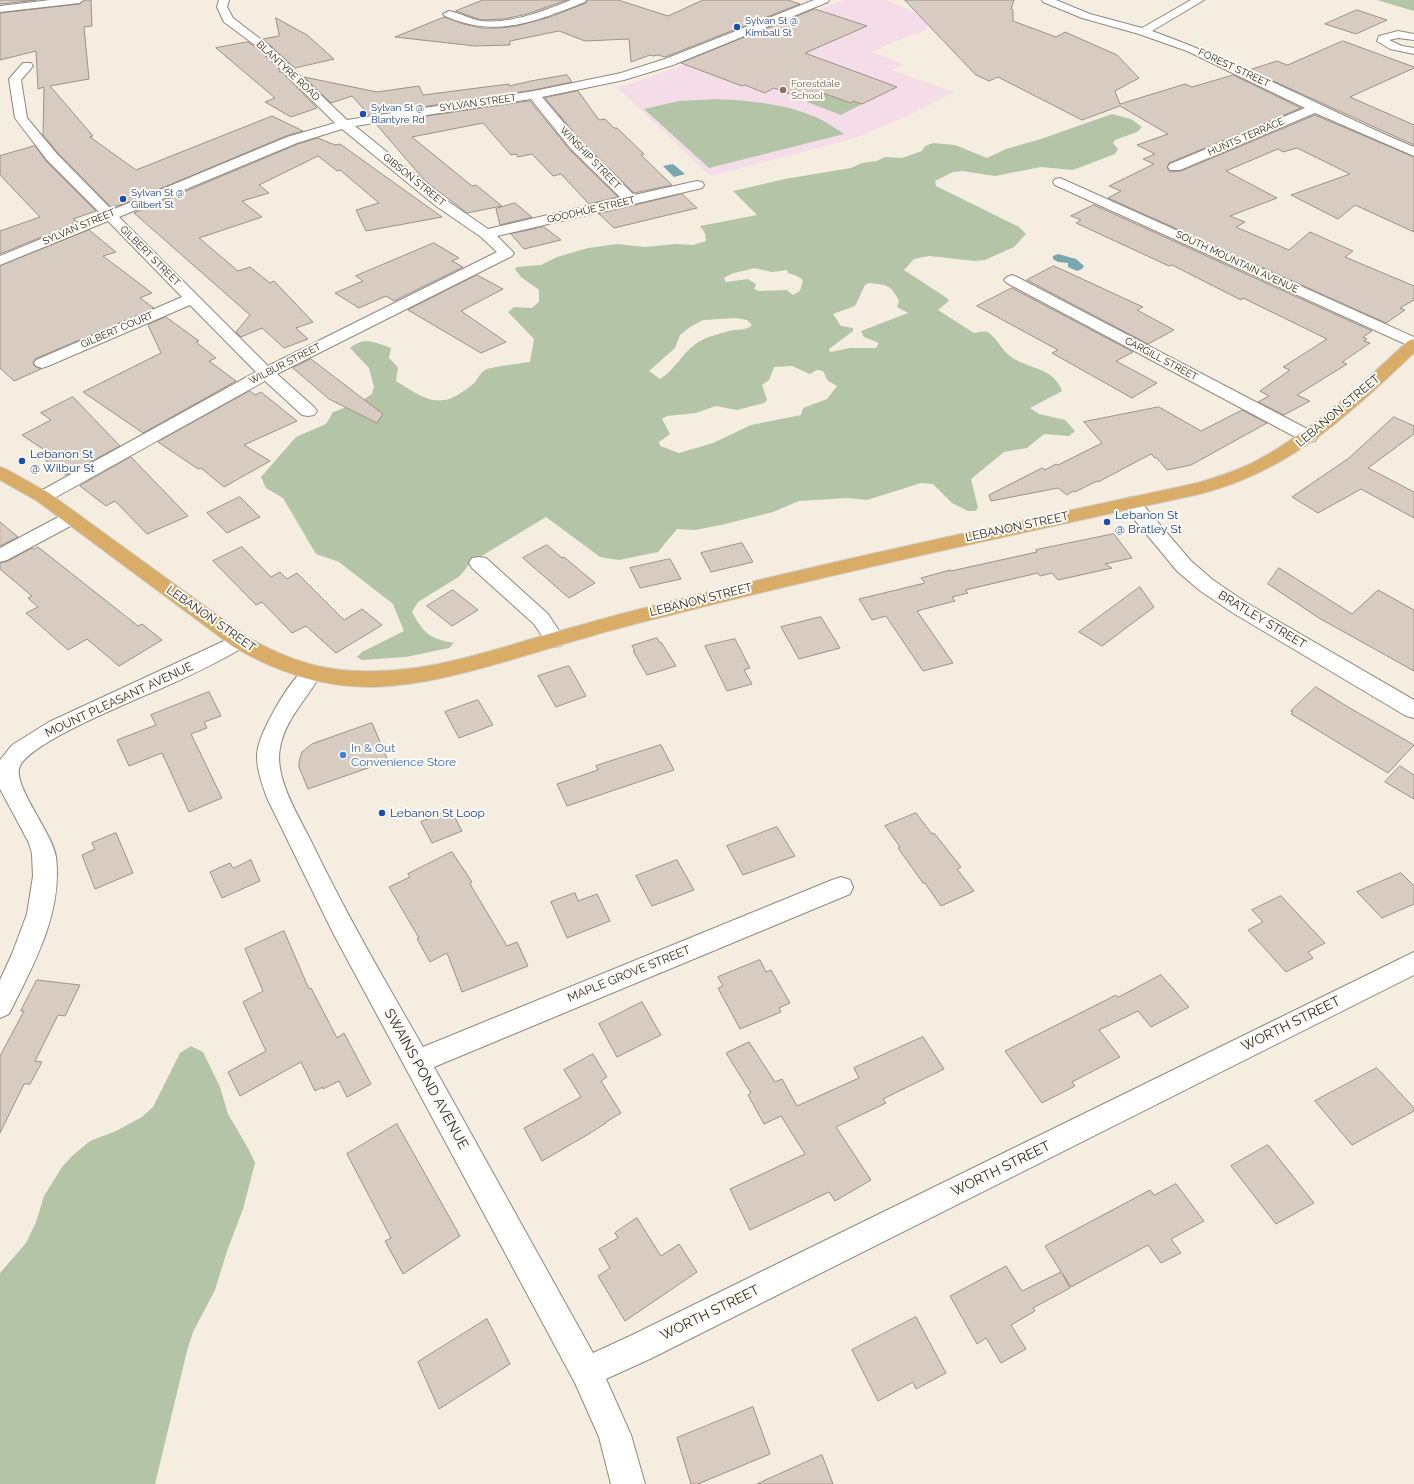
<!DOCTYPE html>
<html>
<head>
<meta charset="utf-8">
<style>
	body { margin:0 }
	canvas { display:block; background:#f5ede0 }
</style>
</head>
<body>
<canvas width="1414" height="1484"></canvas>
<script>
const context = document.querySelector('canvas').getContext('2d');
context.lineJoin = 'round';
function fill(path, color) { context.fillStyle = color; context.fill(path, 'evenodd'); }
function stroke(path, color, width, dash) { context.strokeStyle = color; context.lineWidth = width; context.lineCap = dash ? 'butt' : 'round'; context.setLineDash(dash || []); context.stroke(path); }
function drawText(font, color, halo, rows, align = 'center') {
  context.font = font + ' Raleway,sans-serif'; context.lineWidth = 4; context.setLineDash([]); context.textBaseline = 'middle'; context.strokeStyle = halo; context.fillStyle = color; for (const [text, x, y, turn = 0] of rows) {
    context.save(); context.translate(x, y); context.rotate((+turn || 0) * Math.PI / 180); context.textAlign = isNaN(turn) ? turn : align; if (halo) context.strokeText(text, 0, 0); context.fillText(text, 0, 0); context.restore();
  }
}
fill(new Path2D(`
	M843,0H886L906,8L929,21L925,31L908,36L872,52L903,64L892,70L954,92L907,116L856,138L710,176L617,87L636,82L689,63Z`), '#f4dce8');
fill(new Path2D(`
	M1377,0H1414V11Z
	M819,91L850,103L853,101L862,104L841,115L807,102L812,99L809,97Z
	M717,99C752,101 788,104 820,119C828,123 836,129 844,134L709,168L644,109L679,101Z
	M1112,114L1131,119L1142,127L1137,132L1115,140L1113,143L1118,149L1115,154L1073,170L1041,167L995,176L962,171L953,172L935,181L936,186L1019,227L1026,234L1014,247L985,260L975,261L929,256L914,259L904,270L947,298L949,301L938,310L974,333C979,332 984,330 989,333C997,339 1002,350 1010,356C1028,370 1053,366 1062,391L1030,408L1039,414L1065,420L1075,431L1069,436L1044,434L1027,448L1004,452L971,479L978,508L975,511H968L952,503L933,484L921,483L867,500L848,498L799,501L773,512L721,525L695,530L677,529L658,552L619,560L600,557L546,517L470,563L460,576L418,602L412,612C425,635 429,638 454,643L449,648L406,657L362,660L357,657L362,652L404,631L393,604L339,562L316,554L283,498L266,488L261,477L296,437L326,424L333,412L358,403L372,394L374,387L369,368L350,348C365,336 375,343 391,348L389,358L398,367L396,381C427,400 440,412 473,384C477,381 480,373 485,370C489,367 523,363 530,362L534,339L508,312L514,307L532,308L539,302V290L521,277L515,269L517,267L541,265L557,257L588,248L617,244L645,247L675,244L693,245L706,241L705,233L700,226L757,215L733,191L785,179L851,168L862,163L877,161L885,157L902,158L922,151L925,146L933,143L955,145L987,158L1006,149L1041,139ZM754,268L772,272L787,270L788,273L797,276L803,280L800,291L793,295L787,290L759,291L754,289L756,284L748,279L726,282L724,278C734,271 743,272 754,268ZM869,283C886,285 891,284 899,301L897,307L908,313L861,331L864,337L879,343L876,348H850L830,352L829,349L853,331V328L841,326L833,314L855,306L865,285ZM736,318L747,320L752,325C746,331 736,329 729,331C719,334 705,337 697,343C682,353 675,370 660,379L649,371L675,348L680,335L690,327L703,320ZM792,366L810,374L817,370L823,371L828,381L837,386L827,399L803,408L801,415L751,425L713,443L679,453L660,446L659,442L670,434L662,419L667,416L696,413L716,406L737,410L764,403L767,400L762,385L769,380L774,367Z
	M191,1046L203,1052L220,1087L228,1114L248,1148L255,1163L243,1209L227,1251L215,1290L193,1332L187,1351L155,1484H0V1273L26,1243L36,1222L44,1196L62,1167L72,1156L90,1141L116,1131L142,1117L153,1107L180,1053Z`), '#b3c5a6');
fill(new Path2D(`
	M673,164L685,174L674,177L663,166Z
	M1058,254L1076,259L1084,266L1082,269L1077,271L1068,267V263L1058,262L1053,259V256Z`), '#77a8af');
const building = new Path2D(`
	M0,0H37L0,4Z
	M85,0H91L92,26L84,27L89,79L50,86L93,136L90,137L136,170L272,116L303,131L286,136L124,204L111,207L58,153L43,135L44,87L38,89L36,51L0,60V13L79,4Z
	M483,0H567L527,14L504,19L481,20L456,11Z
	M587,0H618L668,16L703,0H788L800,4L665,57L658,55L653,56L650,55L631,62L629,39L585,41L559,31L510,41V45L475,46L395,37L444,17L464,24L482,28H499L516,26L550,17L586,3Z
	M905,0H1014L1011,9L1013,10V21L1056,37L1065,32L1117,55L1139,78L1115,91L1120,104L1185,84L1192,87L1233,75L1301,108L1169,163L1167,168L1170,172L1181,171L1315,115L1414,157V232L1355,205L1338,219L1291,195L1350,174L1297,148L1283,152L1278,149L1226,171L1277,198L1230,216L1245,222L1236,227L1289,250L1310,232L1353,251L1345,257L1414,286V300L1400,308L1405,310L1386,323L1108,198L1121,191L1109,186L1154,164L1143,159L1155,154L1137,145L1168,134L1120,106L1082,120L998,77L989,81L976,75Z
	M815,9L867,26L805,53L897,87L862,104L853,101L851,103L820,92L809,97H798L774,88L765,93L745,85L742,86L681,63Z
	M1357,10L1387,20L1356,34L1325,24Z
	M276,18L307,35L334,59L295,68L263,39L279,36Z
	M1343,41L1414,67V68L1350,97L1414,125V145L1249,70L1277,61L1287,65Z
	M248,42L258,49L281,71L279,72H282L317,108L291,117L265,102L275,98L216,48Z
	M567,75L572,82L534,90L369,115L352,96L331,103L304,77L377,92L419,86L423,95L509,84V86L531,81Z
	M578,91L599,120L605,119L614,128H617L644,154L641,155L672,185L634,193L582,142L545,98Z
	M530,101L570,150L618,197L589,204L561,174L553,176L532,154L518,157L516,154L511,155L483,123L412,137L472,186L476,185L502,206L467,213L425,181L376,124Z
	M318,138L335,145L340,144L442,217L366,231L356,210L379,203L340,170L337,171L318,156L259,185L269,193L242,201L262,217L199,238L238,271L250,267L270,283L274,281L313,322L296,328L308,339L284,348L262,328L241,337L236,332L250,315L134,213L298,144Z
	M35,146L46,161L96,211L73,219L78,222L0,254V231L40,217L0,175V156Z
	M682,194L697,208L614,228L599,214Z
	M515,203L532,217L500,225L496,209Z
	M1094,205L1372,331L1363,337L1367,339L1364,341L1370,343L1342,362L1347,364L1297,395L1310,401L1284,415L1258,402L1269,396L1260,391L1290,370L1283,367L1327,339L1243,298L1241,300L1172,265L1169,266L1076,223L1081,220L1071,216Z
	M544,227L561,240L524,249L511,234Z
	M89,230L116,252L103,256L152,293L140,298L154,308L35,359L33,364L36,367L41,369L14,381L0,368V266Z
	M434,243L459,258L452,261L463,267L394,301L386,296L359,308L335,293L363,281L356,276Z
	M1054,266L1143,307L1137,310L1174,330L1148,344L1027,280Z
	M477,275L503,289L461,311L506,342L481,353L408,310Z
	M1012,288L1133,352L1116,361L1157,383L1132,398L1052,353L1058,350L977,306Z
	M166,317L199,341L196,342L216,358L209,361L236,381L143,433L83,392L161,353L148,325Z
	M311,359L383,414L377,423L329,399L293,368Z
	M250,391L255,395L261,392L297,421L244,445L270,461L224,487L201,468L198,469L158,442Z
	M73,397L120,446L66,475L41,457L49,453L22,435L51,420L41,413Z
	M1159,407L1201,431L1242,410L1267,423L1191,465L1167,470L1157,458H1155L1151,454L1098,482L1097,481L1075,492L1073,491L1067,495L1058,488L991,501L989,495L1042,468L1045,470L1056,464L1058,465L1102,443L1084,422Z
	M1394,417L1414,426V434L1368,468L1414,492V518L1361,489L1318,513L1292,497L1349,458Z
	M131,457L188,516L147,534L115,501L106,506L80,486Z
	M240,497L260,517L227,533L207,513Z
	M0,522L18,537L0,546Z
	M1114,534L1132,558L1105,564L1112,568L1058,580L1052,573L1040,576L1038,573L965,590L968,593L952,597L955,601L917,611L953,663L923,671L886,616L872,620L859,599L925,583L921,578L950,570L951,571L1037,552L1036,550Z
	M742,543L753,562L711,572L701,553Z
	M547,545L562,558L564,557L595,583L569,598L523,558Z
	M38,547L138,626L142,624L162,640L119,666L87,639L68,650L26,613L38,607L28,598L32,596L0,569V563L8,561L32,548L34,549Z
	M242,547L271,577L280,572L287,579L297,573L344,620L362,609L382,625L336,653L306,626L292,633L262,602L256,605L213,561Z
	M670,559L681,579L640,588L630,568Z
	M1279,568L1352,614L1378,590L1414,610V671L1319,618L1268,584Z
	M1140,587L1154,607L1102,646L1079,632Z
	M453,590L478,610L452,626L427,606Z
	M821,617L840,648L799,659L781,627Z
	M657,638L660,643L661,642L676,666L647,675L633,651H635L632,646Z
	M735,639L750,668L744,670L752,684L727,691L705,646Z
	M569,666L586,696L556,707L538,676Z
	M1316,687L1348,707L1414,745L1388,773L1291,714L1293,712L1291,711Z
	M209,692L221,716L204,722L207,728L191,734L222,798L189,812L162,753L129,766L117,740L156,725L151,715Z
	M478,700L493,725L459,738L445,712Z
	M372,723L388,761L308,789L299,767V762L302,752L312,744Z
	M661,745L674,770L567,806L557,784L598,770L596,766Z
	M1400,766L1414,775V799L1385,782Z
	M451,810L462,831L432,843L421,822Z
	M916,813L932,834L934,833L961,867L957,869L974,891L941,906L925,883H923L898,848L900,847L885,826Z
	M777,827L795,856L743,875L727,846Z
	M116,833L133,873L95,889L82,855L95,849L92,843Z
	M452,852L472,882L470,884L507,946L517,942L528,966L462,992L447,953L430,962L417,939L419,938L389,887L410,877L408,874Z
	M251,860L260,881L222,898L210,872L230,863L233,868Z
	M677,860L694,890L652,906L636,876Z
	M1401,873L1414,886V904L1382,918L1357,892Z
	M575,893L578,901L597,894L610,921L567,938L551,902Z
	M1281,896L1325,943L1308,952L1313,958L1286,972L1248,930L1263,922L1252,910Z
	M284,931L309,989L311,988L337,1038L344,1033L371,1084L347,1097L339,1081L323,1089V1087L315,1091L301,1062L240,1096L228,1072L266,1051L243,1002L263,991L245,949Z
	M760,960L766,972L771,970L790,1003L779,1008L781,1012L740,1029L718,988L723,986L718,977Z
	M1161,975L1189,1007L1151,1027L1138,1011L1099,1030L1120,1057L1072,1082L1075,1086L1042,1103L1005,1051L1116,995L1118,997Z
	M37,980L80,985L65,1016L58,1015L35,1061L42,1062L30,1084H24L0,1133V1056L24,1011H21Z
	M642,1002L661,1035L617,1057L599,1024Z
	M923,1037L944,1069L883,1099L886,1103L836,1127L871,1180L835,1201L829,1192L750,1230L730,1189L805,1154L781,1116L764,1124L748,1095L751,1093L726,1053L749,1042L775,1082L782,1079L797,1106L859,1078L854,1068Z
	M593,1054L607,1077L601,1081L621,1113L606,1122V1123L587,1135L542,1161L524,1128L581,1097L564,1070Z
	M1377,1068L1414,1108V1111L1352,1145L1315,1101Z
	M397,1124L460,1236L403,1274L385,1241L391,1238L347,1154Z
	M1268,1145L1314,1203L1276,1224L1231,1166Z
	M1176,1184L1204,1221L1171,1239L1181,1253L1161,1263L1148,1245L1071,1287L1062,1273L1070,1288L1033,1308L1035,1311L1011,1325L1026,1349L1001,1363L986,1338L977,1344L950,1296L1006,1266L1022,1291L1061,1272L1045,1246L1150,1190L1154,1195Z
	M637,1218L661,1256L679,1244L697,1272L625,1321L598,1276L610,1268L599,1249L618,1238L615,1233Z
	M916,1317L946,1373L916,1389L913,1382L878,1401L852,1350Z
	M487,1319L510,1364L439,1409L418,1362Z
	M753,1407L770,1454L698,1484H691L677,1438Z
	M822,1455L833,1484H757Z`);
fill(building, '#d8cbc1');
stroke(building, '#9d9188', 1);
const minor = new Path2D(`
	M50,0H84L79,3L0,12V6Z
	M219,0H229L227,7L233,18L267,44L347,120L534,91L621,73L665,59L814,0H829L828,2L673,65L624,80L542,97L581,143L634,195L697,181L702,182L704,185L702,188L497,236L514,253L512,256L277,374L314,407L317,411L314,415L308,416L302,415L265,381L49,501L43,503L37,501L34,497L37,493L256,372L190,305L48,366L42,368L36,366L34,363L36,360L182,297L108,221L0,265V256L101,214L47,160L15,118L9,79L23,63H31L33,66L21,80L27,118L57,154L112,210L287,137L335,123L259,48L224,22L217,7ZM531,99L571,149L621,198L488,229L446,200L355,126ZM342,129L436,206L481,237L497,252L268,366L119,217L297,143Z
	M571,0H586L585,2C536,21 497,39 445,16L443,14L449,11C460,13 470,19 481,21C512,24 543,11 571,0Z
	M1042,0H1056L1090,14L1142,28L1191,0H1204L1152,31C1242,63 1326,110 1414,147V156L1315,113L1180,170H1170L1168,167L1170,164L1305,108L1187,51L1139,34L1082,18L1043,2Z
	M1398,31L1414,34V40L1398,38L1389,40L1402,46L1414,48V54L1390,49L1377,41L1379,36Z
	M1060,178L1414,337V348L1055,185L1053,182L1055,179Z
	M1012,275L1017,277L1315,433L1318,437L1315,441L1309,442L1303,441L1007,283L1004,280L1007,277Z
	M1131,497L1138,499L1191,561L1213,580L1247,603L1414,700V718L1406,716L1233,613L1199,590L1177,571L1124,507L1122,503L1124,499Z
	M71,512L78,514L80,518L78,522L7,560L0,562V548L64,514Z
	M479,557L486,558L548,614L565,640L562,645L555,647L548,645L534,624L472,568L469,563L472,558Z
	M239,634L246,636L249,641L246,646C222,660 196,673 171,684C141,698 33,740 20,766C11,784 53,833 56,857C63,913 33,966 9,1014L0,1018V980L12,954L27,914L33,876L32,854L29,843L0,789V760L12,745L49,722Z
	M311,666L318,669L321,674C308,698 285,719 280,748C274,777 298,815 311,841C345,912 384,979 423,1047L832,880L841,877L850,880L853,887L850,894L434,1067L593,1353L630,1336L1414,952V975L652,1358L606,1379L631,1435L645,1484H611L599,1437L575,1383L333,933L267,798C262,784 257,770 257,756C257,735 287,685 303,670C305,668 308,667 311,666Z`);
const major = new Path2D(`
	M1414,339V353C1347,416 1292,470 1200,494C1022,533 843,571 667,616C621,627 576,640 531,654C480,669 428,685 374,687C322,688 276,672 232,646L37,501L0,480V467L6,469L49,493L246,636C289,661 327,673 377,671C429,670 481,654 531,639C577,626 622,613 668,602C844,558 1020,521 1197,483C1217,477 1237,471 1256,461C1314,430 1361,384 1408,341Z`);
stroke(minor, '#90897d', 2);
stroke(major, '#d1d0cf', 2);
fill(minor, '#fff');
fill(major, '#d9ad68');
for (const [x, y, r, color] of [
	[737,27,4,"#1a4fb4"],
	[783,90,4,"#8d6e63"],
	[363,114,4,"#1a4fb4"],
	[123,199,4,"#1a4fb4"],
	[22,461,4,"#1a4fb4"],
	[1107,522,4,"#1a4fb4"],
	[343,755,4,"#3f7fe0"],
	[382,813,4,"#1a4fb4"]
]) { const dot = new Path2D(); dot.arc(x, y, r, 0, 2 * Math.PI); context.fillStyle = color; context.fill(dot); stroke(dot, '#fefbf5', 1.5); }
drawText('10px', '#164399', '#fefbf5', [
	["Sylvan St @",745,21],
	["Kimball St",745,33],
	["Sylvan St @",371,108],
	["Blantyre Rd",371,120],
	["Sylvan St @",131,193],
	["Gilbert St",131,205]
], 'left');
drawText('10px', '#2e2b26', '#fefbf5', [
	["FOREST STREET",1234,68,25],
	["BLANTYRE ROAD",288,71,43],
	["SYLVAN STREET",478,103,-8],
	["HUNTS TERRACE",1246,137,-23],
	["WINSHIP STREET",590,158,46],
	["GIBSON STREET",414,180,39],
	["GOODHUE STREET",591,210,-13],
	["SYLVAN STREET",79,227,-23],
	["GILBERT STREET",150,256,45],
	["SOUTH MOUNTAIN AVENUE",1237,262,25],
	["GILBERT COURT",117,330,-23],
	["CARGILL STREET",1161,359,28],
	["WILBUR STREET",285,364,-27]
]);
drawText('10px', '#785e54', '#fefbf5', [
	["Forestdale",791,84],
	["School",791,96]
], 'left');
drawText('12px', '#2e2b26', '#fefbf5', [
	["LEBANON STREET",1338,411,-40],
	["LEBANON STREET",1017,527,-12],
	["LEBANON STREET",701,600,-14],
	["LEBANON STREET",211,619,35],
	["BRATLEY STREET",1262,620,31],
	["MOUNT PLEASANT AVENUE",119,700,-25],
	["MAPLE GROVE STREET",629,974,-22]
]);
drawText('12px', '#164399', '#fefbf5', [
	["Lebanon St",30,454],
	["@ Wilbur St",30,468],
	["Lebanon St",1115,515],
	["@ Bratley St",1115,529],
	["Lebanon St Loop",390,813]
], 'left');
drawText('12px', '#366cbe', '#fefbf5', [
	["In & Out",351,748],
	["Convenience Store",351,762]
], 'left');
drawText('14px', '#2e2b26', '#fefbf5', [
	["WORTH STREET",1291,1024,-26],
	["SWAINS POND AVENUE",426,1079,61],
	["WORTH STREET",1001,1169,-26],
	["WORTH STREET",710,1313,-26]
]);
</script>
</body>
</html>
